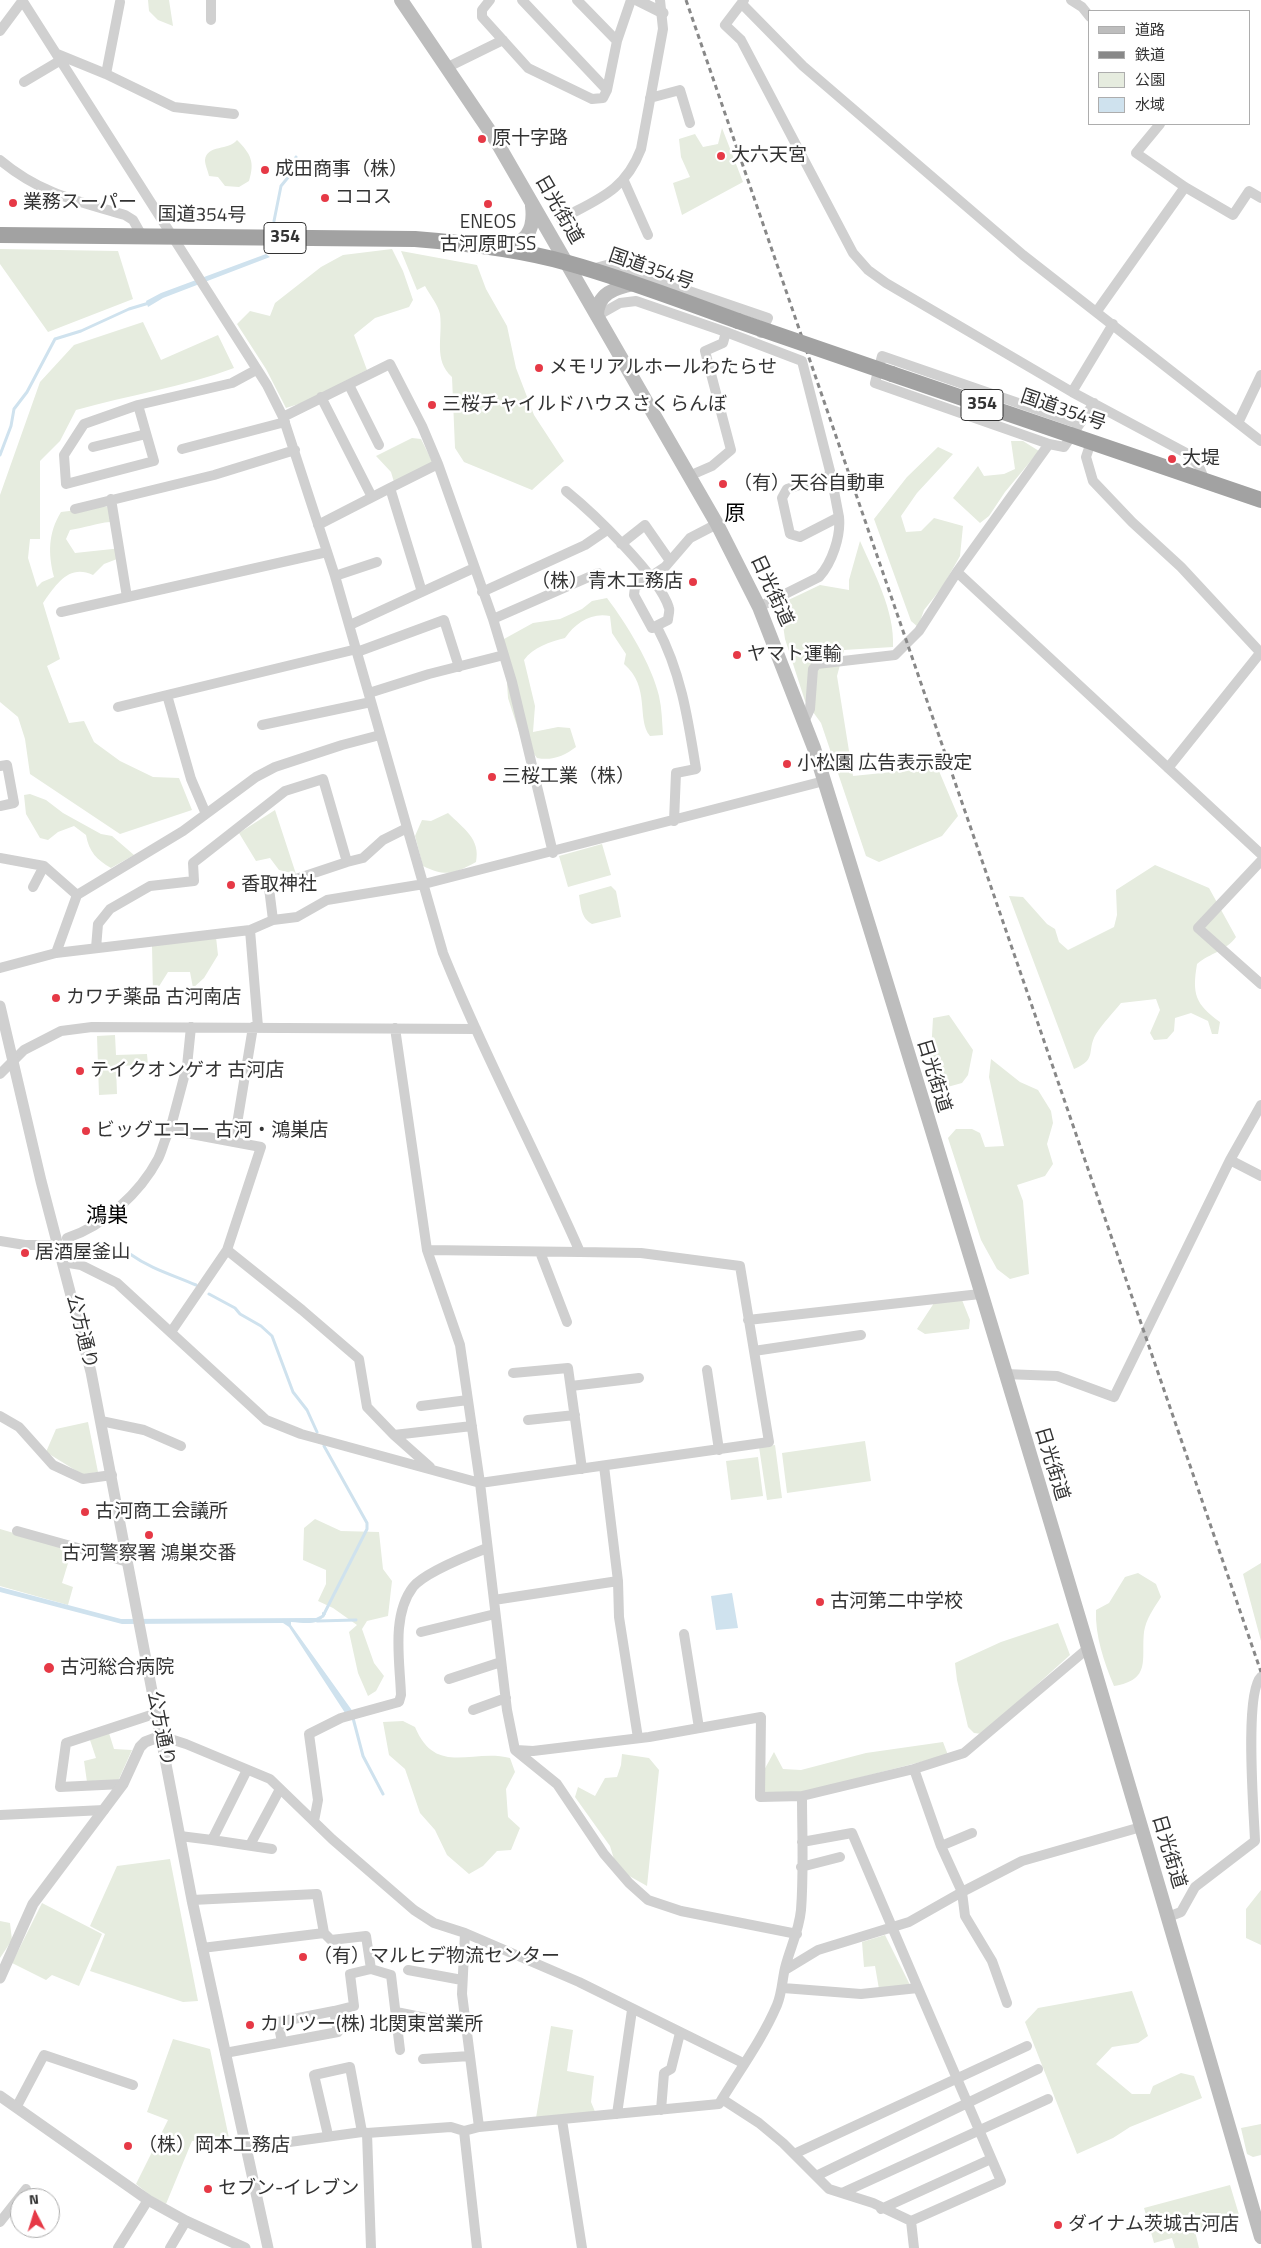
<!DOCTYPE html>
<html>
<head>
<meta charset="utf-8">
<style>
	body { margin:0 }
	#map { position:relative; width:1261px; height:2248px; overflow:hidden; background:#fff; font-family:"Titillium Web","Noto Sans JP",sans-serif }
	canvas { display:block }
	.legend { position:absolute; left:1088px; top:10px; width:162px; height:115px; box-sizing:border-box; background:#fff; border:1px solid #adadad; margin:0; padding:6px 9px; list-style:none; font-size:15px; color:#333 }
	.legend li { display:flex; align-items:center; gap:10px; height:25px }
	.legend b { width:25px; border:1px solid #adadad }
	.north { position:absolute; left:10px; top:2188px; width:50px; height:50px; box-sizing:border-box; background:#fff; border:1px solid #adadad; border-radius:50%; rotate:355deg; font-size:14px; font-weight:700; line-height:20px; text-align:center; color:#333 }
	.north::after { content:''; display:block; margin:auto; width:18px; height:22px; background:#e63946; clip-path:polygon(50% 0,100% 100%,50% 72%,0 100%) }
</style>
</head>
<body>
<div id="map">
<canvas width="1261" height="2248"></canvas>
<ul class="legend">
<li><b style="height:6px;background:#bdbdbd"></b>道路</li>
<li><b style="height:6px;background:#888"></b>鉄道</li>
<li><b style="height:14px;background:#e6ecdf"></b>公園</li>
<li><b style="height:14px;background:#cfe2ee"></b>水域</li>
</ul>
<div class="north">N</div>
</div>
<script>
const context = document.querySelector('canvas').getContext('2d');
context.lineJoin = 'round';
function fill(path, color) { context.fillStyle = color; context.fill(path, 'evenodd'); }
function stroke(path, color, width, dash) { context.strokeStyle = color; context.lineWidth = width; context.lineCap = dash ? 'butt' : 'round'; context.setLineDash(dash || []); context.stroke(path); }
function drawText(font, color, halo, rows, align = 'center') {
  context.font = font + ' "Titillium Web","Noto Sans JP",sans-serif'; context.lineWidth = 5; context.setLineDash([]); context.textBaseline = 'middle'; context.strokeStyle = halo; context.fillStyle = color; for (const [text, x, y, turn = 0] of rows) {
    context.save(); context.translate(x, y); context.rotate((+turn || 0) * Math.PI / 180); context.textAlign = isNaN(turn) ? turn : align; if (halo) context.strokeText(text, 0, 0); context.fillText(text, 0, 0); context.restore();
  }
}
fill(new Path2D(`
	M148,0H169L173,26L158,20L149,11Z
	M722,128L743,182L682,215L673,183L690,177L681,157L679,139L695,134L703,147L718,144Z
	M237,140C251,154 255,162 249,181L239,187L225,186L218,177L209,176C208,171 205,165 205,160C207,144 229,151 237,140Z
	M0,249L118,251L133,299L48,332L0,264Z
	M392,249L403,271L413,300L409,307L375,318L354,335L367,370L305,402L286,408L266,369L237,324L250,311L270,316L275,303L321,267L343,255Z
	M401,251L477,265L486,289L507,326L516,368L534,415L564,461L532,490L464,462L455,448L452,377C433,360 443,337 440,314C438,305 430,295 425,286L417,290Z
	M143,322L161,360L218,335L234,368C183,387 129,395 76,410L60,441L40,461V539H30L28,558L37,587L42,582L54,577C48,554 48,533 61,512L110,506V522C96,523 85,528 70,530L66,539L75,553L122,548L117,559L104,564L93,575C69,564 57,584 45,600L43,603L60,659L47,666L69,723L84,721L94,742L120,761L153,777L179,778L192,810L120,834L30,774L25,739L18,717L0,702V495L40,382L74,345Z
	M412,438L421,439L433,463L394,482L391,472L376,456Z
	M1011,441H1023L1039,451L1005,492L989,516L980,523L953,498L978,466L984,476L1004,474L1015,469Z
	M938,447L953,454L917,493L901,516L906,532L921,531L934,518L963,526L960,556L943,586L924,610L918,627L911,621L874,519L907,477Z
	M860,541C874,573 895,611 893,647L844,650L837,676L853,776L892,772L936,764L958,816L942,836L879,862L866,856L821,723L805,701L785,639L780,604L820,585L849,590V580Z
	M607,598C626,623 652,665 659,696C662,709 662,722 663,735L650,736C636,719 651,687 624,664L626,654L612,633L610,616C592,612 575,623 565,638C550,642 533,647 524,660L535,706L533,732L558,727L570,728L576,747C564,756 552,761 537,758L520,735L508,698L504,639L533,623L560,619L582,609L592,601Z
	M30,794L46,800L63,813L101,834L112,836L134,855L111,868C97,860 89,852 86,835L74,826L58,832L48,840L40,838L26,814L24,795Z
	M275,810L296,874L279,870L270,858L256,861L239,833Z
	M448,813C463,828 481,839 476,862C454,874 446,877 423,866L415,836L422,820L431,821Z
	M602,844L611,875L568,887L559,856Z
	M1155,865L1209,888L1236,937C1226,951 1210,953 1197,964C1192,994 1195,1004 1220,1022L1218,1034H1212L1208,1021L1191,1013L1175,1018L1174,1031L1167,1039L1154,1040L1150,1033L1160,1010L1156,999L1121,1003C1113,1013 1103,1023 1096,1034C1086,1051 1098,1059 1074,1069L1009,896L1023,897L1047,924L1055,929L1059,942L1068,950L1114,927L1117,915L1116,890Z
	M611,886L616,891L621,917L592,924C581,918 581,907 579,895Z
	M216,937L218,955L204,978L193,988L190,972H168L153,996L152,945Z
	M949,1015L973,1050L968,1075L962,1083L940,1089L931,1053L933,1018Z
	M115,1035L116,1055L147,1054L148,1065L116,1066L117,1094L99,1095L97,1036Z
	M991,1059L1020,1082L1038,1090L1051,1111L1053,1123L1047,1144L1053,1164L1045,1176L1017,1185L1023,1201L1029,1274L1010,1279L997,1269L981,1240L948,1138L956,1129H972L980,1133L985,1147L1004,1146L989,1077Z
	M962,1300L970,1320L969,1329L925,1334L917,1329L934,1303Z
	M88,1422L98,1472L83,1475L46,1452L56,1429Z
	M865,1441L871,1481L787,1493L782,1453Z
	M775,1445L782,1498L767,1500L759,1447Z
	M758,1457L763,1496L731,1500L726,1461Z
	M315,1519L341,1531L379,1532L383,1569L392,1581L388,1616L367,1621L362,1629L374,1663L384,1676L376,1691L368,1696L358,1673L349,1632L357,1625L333,1608L318,1601L326,1584V1570L303,1560L304,1528Z
	M0,1529L72,1550L62,1583L73,1587L68,1605L0,1586Z
	M1261,1563V1641L1243,1574Z
	M1138,1573L1156,1584L1161,1597C1154,1608 1146,1619 1144,1632C1141,1659 1152,1680 1114,1686C1104,1662 1095,1636 1096,1610L1109,1603L1125,1577Z
	M1058,1623L1070,1655L982,1734L974,1733L968,1727L957,1680L955,1663L1001,1642Z
	M403,1721L415,1727C436,1777 472,1748 510,1758L515,1772L506,1789L508,1817L520,1828L511,1850L497,1851L483,1866L469,1874L447,1855L435,1830L420,1813L405,1769L389,1755L383,1722Z
	M109,1733L114,1749L132,1750L118,1781L87,1782L84,1761L96,1758L90,1740Z
	M943,1742L948,1755L803,1792L764,1793L763,1772L774,1752L783,1769L801,1770L866,1753Z
	M622,1754L649,1758L659,1770L647,1886L617,1869L610,1846L575,1797L578,1787L595,1796L605,1778L617,1777L621,1765Z
	M170,1859L198,2001L183,2002L90,1971L105,1934L90,1926L117,1866Z
	M1261,1890V1945L1246,1938V1909Z
	M42,1903L102,1934L79,1986L52,1975L46,1980L12,1963Z
	M0,1921L10,1923L12,1940L0,1958Z
	M885,1935L910,1985L879,1989L875,1966L864,1967L862,1942Z
	M1132,1991L1148,2036L1138,2043L1112,2047L1096,2064L1132,2094H1150L1153,2086L1181,2073L1194,2076L1202,2098L1130,2127L1113,2138L1077,2154L1025,2022L1038,2008Z
	M551,2026L573,2030L567,2071L594,2076L591,2102L596,2114L536,2118Z
	M173,2039L210,2049L229,2138L192,2141L166,2204L151,2196L136,2184L168,2120L147,2112Z
	M1261,2124V2155L1253,2157L1247,2154L1241,2128Z
	M1230,2185L1240,2218L1195,2231L1199,2248H1175L1172,2238L1154,2243L1144,2208Z`), '#e6ecdf');
fill(new Path2D(`
	M266,254L270,257L163,298L148,307L146,301L161,293Z
	M0,1587L121,1619L316,1618L322,1615V1612L326,1614C318,1626 306,1623 291,1622V1625L356,1716L349,1719L289,1627L283,1623L122,1624L0,1592Z
	M732,1593L738,1628L716,1630L711,1596Z`), '#cfe2ee');
stroke(new Path2D(`
	M274,221L281,186L294,170L296,157
	M0,455L11,426L14,409L27,392L55,339L81,331L129,309L149,303
	M130,1254C151,1269 173,1275 196,1285
	M209,1294L235,1308L240,1314L261,1326L272,1336L293,1392L307,1410L317,1432
	M323,1616L367,1529V1523L324,1446
	M317,1621L356,1620
	M353,1718L363,1756L383,1794`), '#cfe2ee', 3);
stroke(new Path2D(`
	M22,0L267,385L283,417L335,576L443,953C484,1055 536,1152 580,1252L641,1253L740,1266L769,1442L480,1483L301,1434L266,1420L117,1283L81,1265L63,1262
	M490,0L482,10V17L528,68L592,99L603,98L607,90L617,41L631,0
	M522,0L607,90
	M577,0L617,41
	M744,0L725,25L741,40L853,253L868,270L886,283L1072,392L1186,453L1199,466L1205,481
	M1071,0L1082,7L1090,17
	M742,4L803,66L1023,255L1261,441
	M211,20V0
	M0,31L23,0
	M57,54L106,74L120,2
	M448,67L503,40
	M106,74L174,107L234,114
	M24,82L61,60
	M650,98L680,90L690,123
	M1160,124L1136,153L1185,187L1233,215L1249,191L1261,198
	M0,160C39,193 77,201 125,215L133,220L142,236
	M624,181L648,235
	M561,219C598,199 625,191 641,149L663,29L660,0
	M592,269L610,264L768,318L761,333
	M1097,311L1185,187
	M597,316L620,303L636,301L726,332L802,361L831,475
	M349,385L379,445
	M1072,392L1113,324
	M321,397L372,497
	M138,405L154,461L66,484L64,455L84,424L138,405L232,383L256,370
	M283,417L390,364L422,426L438,464L493,619L512,682L553,853
	M1238,423L1261,375
	M1091,442L1086,457L1093,481L1132,522L1181,567L1261,653
	M1049,444L875,383L882,356L1079,424
	M93,447L146,434
	M182,449L285,422
	M689,476L712,466L731,450L705,351L723,343L726,332
	M566,491C592,512 660,577 669,608C670,611 668,616 668,620L652,628L634,595L635,587L665,567L690,538L717,524
	M111,499L127,597
	M75,509L214,475L295,450
	M318,525L390,488
	M621,544L645,525L670,561
	M957,572L1261,854
	M335,576L377,562
	M422,592L390,488L438,464
	M482,592L585,545L607,530
	M759,607L819,577C832,563 841,536 839,517L800,537L790,534L782,498L787,489L831,475L839,517
	M61,612L327,552
	M493,619L598,573
	M350,625L474,568
	M657,627C681,672 688,719 696,769L676,773L674,821
	M357,652L444,620L459,667
	M369,693L429,674L504,655
	M118,707L167,695
	M804,722L810,709L813,669L817,664L895,655L919,631L957,572L1049,444L1064,447L1094,403
	M262,725L371,702
	M0,766L7,765L14,803L0,806
	M1168,768L1261,652
	M206,814L191,779L167,695L357,649
	M0,858L44,866L77,895
	M1261,861L1198,928L1261,984
	M347,862L363,858L383,840L407,828
	M33,887L44,866
	M250,930L258,1027
	M96,948L98,924L110,909L150,886L194,881L193,863L202,856L285,791L323,779L347,862L269,888L273,920
	M56,953L77,895L183,831L256,777L275,767L342,745L380,735
	M0,968L56,953L250,930L273,920L297,917L327,900L424,884L824,781
	M191,1027L187,1066L170,1130L234,1142L253,1027
	M395,1028L427,1250L460,1345L480,1483L507,1710L515,1750L557,1784L604,1854L629,1883L648,1900L681,1911L797,1934
	M0,1074L24,1050L61,1031L92,1027L476,1029
	M1230,1160L1261,1176
	M67,1238C104,1226 140,1193 158,1159C163,1149 164,1139 170,1130
	M0,1241L25,1245H59
	M227,1250L302,1310L359,1359L367,1407L394,1435
	M427,1250L580,1252
	M540,1252L567,1322
	M748,1320L980,1294
	M171,1332L227,1250L261,1147L234,1142
	M754,1351L861,1335
	M707,1370L719,1450
	M513,1373L568,1368L582,1469
	M1004,1374L1057,1376L1114,1397L1230,1160L1261,1105
	M571,1386L639,1378
	M421,1406L468,1400
	M0,1416L19,1427L53,1465L83,1479L112,1475
	M528,1420L575,1415
	M101,1421L144,1430L181,1446
	M430,1467L394,1435L472,1426
	M17,1531L128,1562
	M618,1581L619,1617L638,1738
	M494,1600L618,1581L604,1466
	M421,1632L495,1614
	M684,1634L699,1728
	M449,1679L501,1662
	M473,1710L506,1698
	M161,1736L186,1744L270,1779L332,1839L414,1910L434,1923L465,1933L579,1982L743,2063
	M516,1750L533,1751L649,1737L761,1717L760,1797L802,1796L914,1769L964,1753L1087,1649
	M914,1769L941,1846
	M123,1784L60,1787L66,1743L157,1713
	M0,1815L104,1810
	M314,1821L318,1800L309,1734L341,1718L399,1702L401,1695C400,1662 391,1616 413,1587C425,1572 469,1555 487,1548
	M180,1836L212,1840L247,1770
	M212,1840L272,1849
	M250,1845L280,1789
	M801,1867L840,1857
	M192,1900L317,1894L324,1933L331,1940L366,1936L371,1969
	M1168,1917L1181,1912L1195,1887L1255,1841C1254,1813 1244,1693 1261,1677
	M465,1933L462,1994L479,2127
	M202,1948L324,1933
	M408,1970L462,1980
	M785,1970L818,1950L909,1922L962,1892L941,1846L972,1833
	M783,1988L861,1994L918,1988L852,1833L802,1842
	M1007,2003L992,1961L965,1916L962,1892L1022,1861L1141,1827
	M396,2012L466,2026
	M282,2042L278,2022L334,2011
	M225,2053L338,2032L334,2011L354,2006L350,1974L371,1969L391,1975L400,2050
	M423,2059L470,2056
	M722,2099L759,2123L783,2143L829,2189L873,2203L911,2221L1001,2181L918,1988
	M17,2106L44,2055L133,2085
	M661,2110L664,2073L671,2069L680,2033
	M617,2114L632,2010
	M562,2120L582,2248
	M464,2131L477,2248
	M367,2133L371,2248
	M328,2135L314,2075L350,2067L362,2132
	M246,2148L362,2132L367,2133L451,2127L464,2131L479,2127L719,2104C739,2071 762,2040 777,2005C782,1993 782,1981 785,1968C790,1948 799,1931 801,1910C804,1872 802,1833 802,1796
	M794,2154L1027,2046
	M816,2176L1038,2069
	M842,2193L1048,2099
	M881,2209L991,2159
	M911,2221L914,2248
	M0,2222L26,2189
	M118,2248L148,2200
	M170,2248L186,2221`), '#d0d0d0', 10);
stroke(new Path2D(`
	M637,0L663,13
	M0,1006L41,1181L91,1372L192,1900L268,2248
	M0,1978L33,1904L123,1784L140,1747L145,1742L161,1736
	M0,2096L148,2200L186,2221L245,2248`), '#d0d0d0', 11);
stroke(new Path2D(`
	M401,0L495,139L717,524L759,607L814,748C968,1243 1117,1739 1261,2237
	M501,247C526,245 535,230 532,206
	M597,316C597,293 615,288 634,284`), '#bdbdbd', 14);
stroke(new Path2D(`
	M0,235L415,239C466,243 519,249 568,263C626,279 682,301 738,321
	M892,374L1261,500`), '#a2a2a2', 16);
stroke(new Path2D(`
	M686,0L1261,1672`), '#888', 3, [5, 4]);
stroke(new Path2D(`
	M738,321L892,374`), '#a2a2a2', 16);
for (const [x, y, r, color] of [
	[482,139,5,"#e63946"],
	[721,156,5,"#e63946"],
	[265,170,5,"#e63946"],
	[325,198,5,"#e63946"],
	[13,203,5,"#e63946"],
	[488,204,5,"#e63946"],
	[539,368,5,"#e63946"],
	[432,405,5,"#e63946"],
	[1172,459,5,"#e63946"],
	[723,484,5,"#e63946"],
	[693,582,5,"#e63946"],
	[737,655,5,"#e63946"],
	[787,764,5,"#e63946"],
	[492,777,5,"#e63946"],
	[231,885,5,"#e63946"],
	[56,998,5,"#e63946"],
	[80,1071,5,"#e63946"],
	[86,1131,5,"#e63946"],
	[25,1253,5,"#e63946"],
	[85,1512,5,"#e63946"],
	[149,1535,5,"#e63946"],
	[820,1602,5,"#e63946"],
	[49,1668,6,"#e63946"],
	[303,1957,5,"#e63946"],
	[250,2025,5,"#e63946"],
	[128,2146,5,"#e63946"],
	[208,2189,5,"#e63946"],
	[1058,2225,5,"#e63946"]
]) { const dot = new Path2D(); dot.arc(x, y, r, 0, 2 * Math.PI); context.fillStyle = color; context.fill(dot); stroke(dot, '#fff', 2); }
for (const [x, y, w] of [
	[285,238,42],
	[982,405,42]
]) { const box = new Path2D(); box.roundRect(x - w / 2, y - 15.5, w, 31, 4); context.fillStyle = '#fff'; context.fill(box); stroke(box, '#333', 1); }
drawText('bold 18px', '#333', null, [
	["354",285,238],
	["354",982,405]
]);
drawText('19px', '#333', '#fff', [
	["原十字路",492,139],
	["大六天宮",731,156],
	["成田商事（株）",275,170],
	["ココス",335,198],
	["業務スーパー",23,203],
	["ENEOS",488,223,"center"],
	["古河原町SS",488,245,"center"],
	["メモリアルホールわたらせ",549,368],
	["三桜チャイルドハウスさくらんぼ",442,405],
	["大堤",1182,459],
	["（有）天谷自動車",733,484],
	["（株）青木工務店",683,582,"right"],
	["ヤマト運輸",747,655],
	["小松園 広告表示設定",797,764],
	["三桜工業（株）",502,777],
	["香取神社",241,885],
	["カワチ薬品 古河南店",66,998],
	["テイクオンゲオ 古河店",90,1071],
	["ビッグエコー 古河・鴻巣店",96,1131],
	["居酒屋釜山",35,1253],
	["古河商工会議所",95,1512],
	["古河警察署 鴻巣交番",149,1554,"center"],
	["古河第二中学校",830,1602],
	["古河総合病院",60,1668],
	["（有）マルヒデ物流センター",313,1957],
	["カリツー(株) 北関東営業所",260,2025],
	["（株）岡本工務店",138,2146],
	["セブン-イレブン",218,2189],
	["ダイナム茨城古河店",1068,2225]
], 'left');
drawText('19px', '#333', '#fff', [
	["日光街道",558,210,60],
	["国道354号",202,216,1],
	["国道354号",651,270,19],
	["国道354号",1063,411,19],
	["日光街道",771,591,65],
	["日光街道",933,1076,73],
	["公方通り",81,1332,76],
	["日光街道",1051,1464,73],
	["公方通り",160,1729,79],
	["日光街道",1168,1852,73]
]);
drawText('21px', '#000', '#fff', [
	["原",735,515],
	["鴻巣",107,1217]
]);
</script>
</body>
</html>
